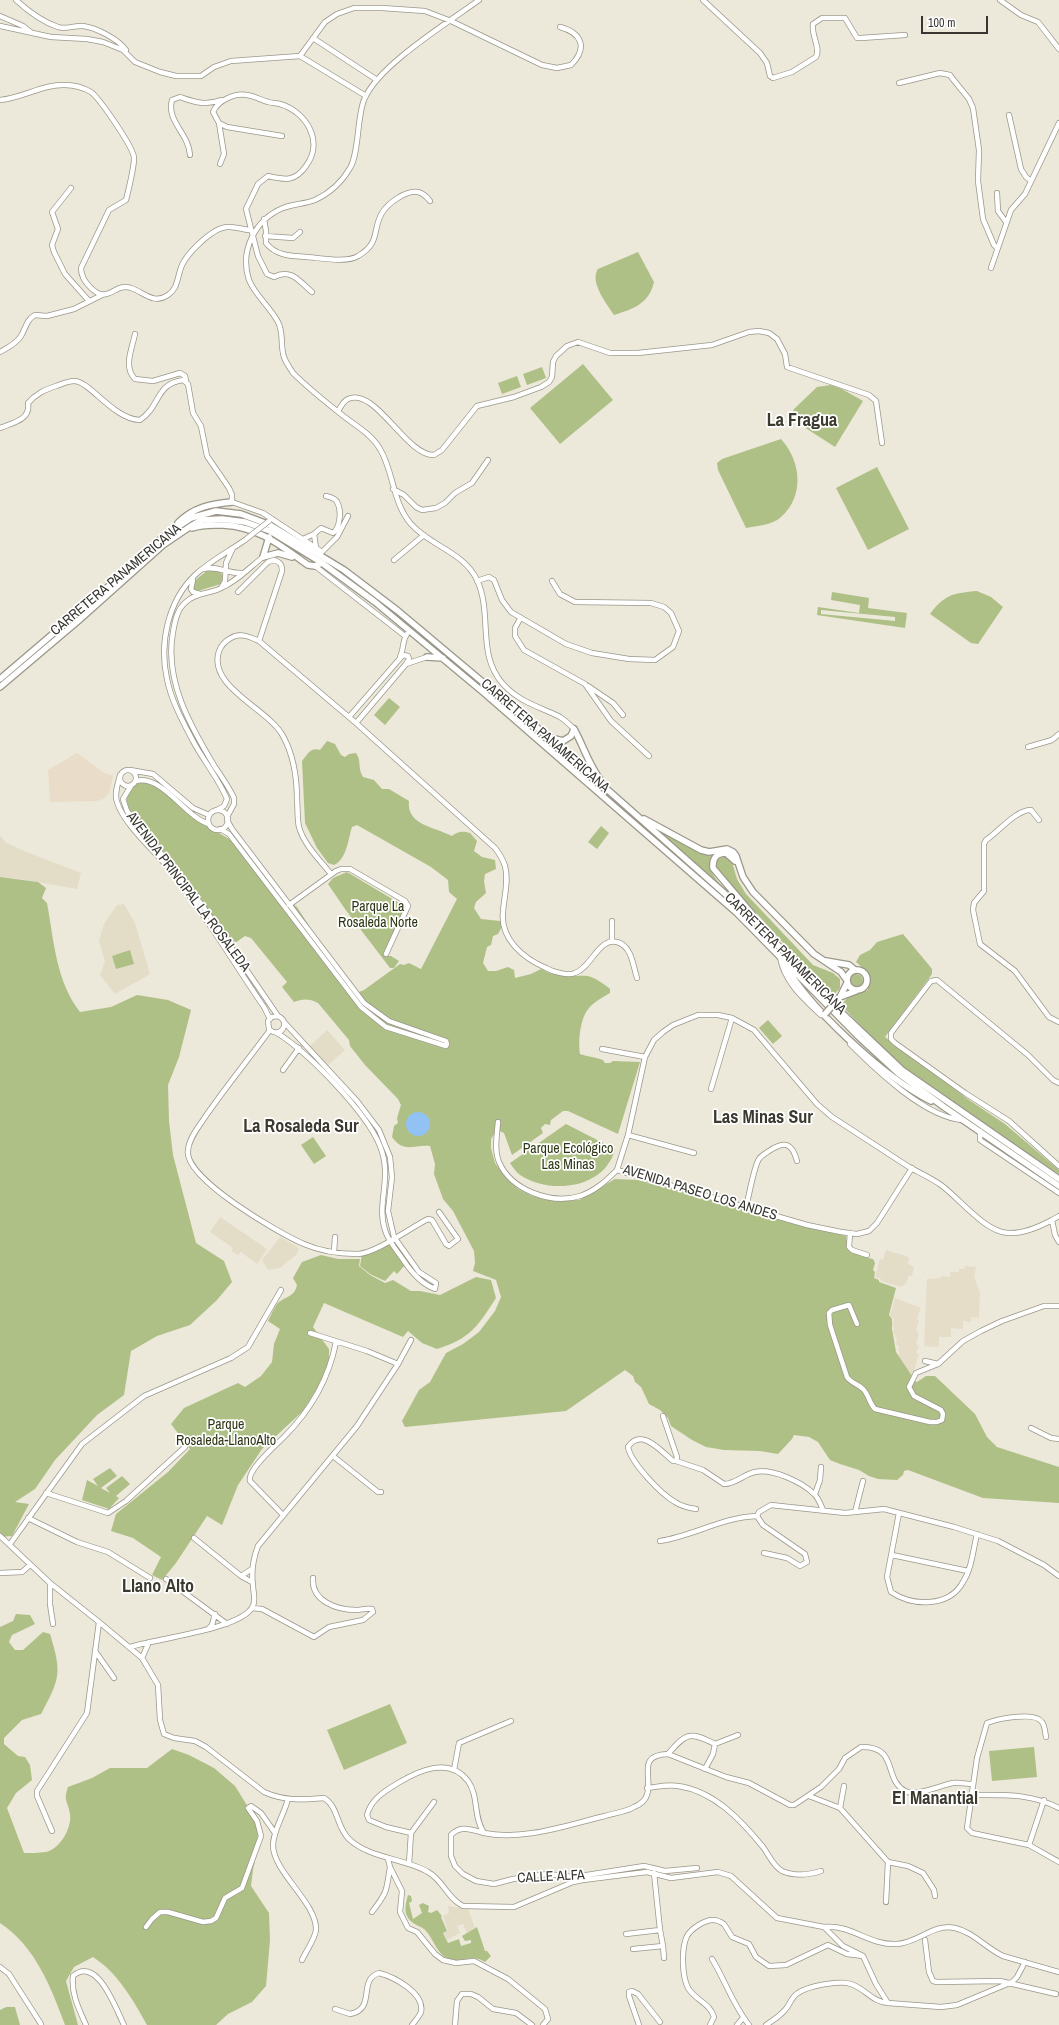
<!DOCTYPE html>
<html>
<head>
<meta charset="utf-8">
<style>
	body { margin:0 }
	#map { position:relative; width:1059px; height:2025px; overflow:hidden; background:#ece8da; font-family:"Archivo Narrow",sans-serif }
	canvas { display:block }
	.scale { position:absolute; left:921px; top:16px; width:67px; height:18px; box-sizing:border-box; border:2px solid #373631; border-top:0; padding-left:5px; font-size:12px; line-height:14px; white-space:nowrap; color:#373631; -webkit-text-stroke:3px #fff; paint-order:stroke }
</style>
</head>
<body>
<div id="map">
<canvas width="1059" height="2025"></canvas>
<div class="scale">100 m</div>
</div>
<script>
const context = document.querySelector('canvas').getContext('2d');
context.lineJoin = 'round';
function fill(path, color) { context.fillStyle = color; context.fill(path, 'evenodd'); }
function stroke(path, color, width, dash) { context.strokeStyle = color; context.lineWidth = width; context.lineCap = dash ? 'butt' : 'round'; context.setLineDash(dash || []); context.stroke(path); }
function drawText(font, color, halo, rows, align = 'center') {
  context.font = font + ' "Archivo Narrow",sans-serif'; context.lineWidth = 3.5; context.setLineDash([]); context.textBaseline = 'middle'; context.strokeStyle = halo; context.fillStyle = color; for (const [text, x, y, turn = 0] of rows) {
    context.save(); context.translate(x, y); context.rotate((+turn || 0) * Math.PI / 180); context.textAlign = isNaN(turn) ? turn : align; if (halo) context.strokeText(text, 0, 0); context.fillText(text, 0, 0); context.restore();
  }
}
fill(new Path2D(`
	M0,835L5,842L24,851L81,873L77,889L21,879L0,877Z
	M124,904L135,923L150,974L115,994L100,975L105,961L99,941L104,924L117,905Z
	M327,1030L345,1050L327,1066L309,1047Z
	M220,1217L267,1249L257,1264L241,1252L238,1255L231,1251L233,1248L210,1232Z
	M280,1237L299,1248L297,1254L280,1268L268,1270L262,1260Z
	M886,1250L906,1256L909,1258L908,1264L914,1267L912,1276L909,1275L906,1283L901,1287L881,1281V1279L875,1277L880,1259L883,1260Z
	M448,1906L468,1909L475,1928L467,1933L463,1924L457,1926L460,1933L447,1940L444,1933L448,1931L443,1916L449,1913Z`), '#e3ddc8');
fill(new Path2D(`
	M966,1266L976,1267L974,1277L980,1293L979,1318L971,1317V1322L963,1321V1329L951,1328V1337H939V1347L924,1346L927,1279L941,1278V1276L950,1277V1272H959V1269H964Z
	M895,1298L921,1308L917,1319L919,1321L916,1330L919,1333L916,1344L919,1346L916,1353L919,1354L912,1376L899,1358V1346L896,1345L897,1340L893,1332L894,1328L892,1326L894,1319L890,1316Z`), '#e6ddc8');
fill(new Path2D(`
	M77,753L104,773L113,776L109,793L103,799L97,801L50,802L48,770Z`), '#e9dcc8');
fill(new Path2D(`
	M638,252L654,282C649,304 633,309 614,315C607,304 589,282 598,269Z
	M583,364L613,400L560,444L530,408Z
	M542,367L546,378L527,385L523,374Z
	M517,376L521,387L502,394L498,383Z
	M831,385L842,389L863,401L835,447L790,418L794,409L817,387Z
	M781,439C801,461 805,496 781,517C773,525 756,526 746,528L718,470L717,463L722,459Z
	M877,467L909,529L868,550L836,488Z
	M209,569C215,570 220,570 223,576L221,584L198,591L193,589V582Z
	M977,591L991,597L1003,607L978,644L971,643L930,614C945,594 954,593 977,591Z
	M832,592L869,598L868,608L907,613L905,628L817,615L818,607L859,613L860,605L831,600ZM821,610L895,617V621L821,614Z
	M389,698L400,707L385,725L374,715Z
	M327,741L335,744L341,755L345,757L349,754L356,753C362,761 357,767 363,777L374,780L382,789H389L409,801C406,825 435,827 452,836C458,831 463,831 470,833L477,841L474,851L482,857L495,860L496,869L485,874L484,881L486,893L476,902L474,908L481,919L500,921L503,925L498,934L493,936L491,945L487,947L483,963L488,971H496L508,967L514,970L515,978L531,974L541,969C548,973 557,975 565,976C572,977 580,975 588,976C596,978 604,984 610,989V993C603,997 594,1002 589,1008C580,1018 578,1041 580,1054C588,1057 596,1057 603,1060L605,1063H610L613,1061L640,1062L618,1134L568,1111H563L551,1120L550,1125L545,1124L541,1128L543,1133L512,1155L504,1133L497,1130L491,1139V1148L495,1163L507,1179L518,1189L532,1196L548,1200H579L615,1179L638,1180L795,1224L846,1236C847,1249 855,1251 867,1255L868,1258L873,1259L875,1263L873,1270L875,1272L874,1278L879,1280V1282L896,1288L889,1315L892,1319V1329L896,1352L912,1376V1379L917,1382L926,1376H935L975,1414L987,1437L997,1447L1059,1467V1503L983,1498L908,1470L904,1471L903,1475L897,1480L878,1479L869,1476L859,1470L840,1464L830,1460L818,1442L809,1437L794,1435L792,1439L778,1454L760,1451L724,1450L706,1447L692,1440L671,1426L668,1418L660,1410L649,1404L641,1387L635,1382L633,1376L625,1370L566,1411L405,1427L402,1421L419,1390L430,1382L446,1353L463,1344L479,1332L495,1311L501,1297L496,1280L473,1271L475,1263L474,1251L453,1211L443,1199L434,1174L435,1164L430,1146C414,1144 404,1154 392,1137L394,1126L398,1123L397,1118L401,1105L398,1099L365,1065L350,1046L349,1040L318,1003C309,998 302,999 294,1002L282,987L287,982L251,938L245,936L235,943H231L187,881L131,813C123,797 127,790 142,781L151,783L174,798L212,829L241,846L280,895L297,907L313,932L359,992L364,990L400,964L404,965L409,963L421,969L457,899L449,892L448,880L431,867L357,825L352,827C348,839 347,859 334,865L328,863L317,848L305,823L302,761C308,754 310,747 320,750Z
	M601,826L609,833L597,849L588,842Z
	M654,828L699,853L707,855L712,854C702,873 727,890 739,903Z
	M727,856L732,862L737,879L746,894L813,965L833,973L840,979V988L832,997L720,873L716,868C715,860 720,857 727,856Z
	M347,872L404,906V910L385,951L387,956H391L399,961L394,968H390L345,909L328,884L333,878Z
	M0,877L38,882L46,888L42,898L47,903C54,941 56,981 80,1012L111,1007L137,995L168,1000L191,1010L179,1057L168,1085L169,1121L173,1155L196,1243L224,1261L232,1282L217,1300L190,1325L157,1336L131,1351L124,1395L97,1415L55,1460L35,1489L15,1502L29,1504L12,1536L0,1537Z
	M903,934L928,964L932,969V974L885,1037L969,1100L1005,1124L1059,1170V1174L983,1125L898,1064L841,1005L848,997L868,990C869,977 866,970 856,962L860,955L870,950L877,942Z
	M130,950L134,964L116,969L112,956Z
	M849 981a7 7 0 1 1 14 0a7 7 0 1 1-14 0Z
	M768,1020L782,1036L773,1044L759,1028Z
	M566,1124L615,1149C605,1189 550,1195 520,1175C516,1172 513,1167 510,1163Z
	M313,1137L326,1156L314,1164L301,1145Z
	M391,1242L406,1264L397,1274L394,1271L385,1281L370,1274L360,1266L362,1254L375,1252Z
	M321,1255L338,1259H360L359,1266L370,1275L385,1283L393,1280L411,1291H420L440,1295L476,1277L491,1280L496,1298C478,1326 470,1339 437,1349L422,1343L408,1331L403,1337L324,1303L313,1327L329,1349V1361L322,1381L303,1411L262,1449L238,1485L222,1525L207,1516L176,1563L162,1580L152,1575L161,1557L133,1538L111,1531L116,1514L168,1472L190,1449L171,1424L184,1408L238,1383L245,1387L261,1376L272,1362L274,1344L280,1329L268,1321C271,1316 275,1305 279,1302C287,1296 295,1296 297,1285L293,1278L302,1262Z
	M110,1468L117,1476L101,1488L110,1493L106,1488L122,1476L130,1484L116,1496L119,1498L109,1509L82,1500L87,1480L98,1486L93,1479Z
	M16,1614L30,1615L35,1624L12,1635L9,1642L15,1650H23L43,1632L50,1634C62,1673 60,1679 41,1714L22,1720L4,1738V1744L18,1756L25,1757L30,1765L32,1780L16,1793L7,1808L24,1853C31,1853 39,1853 46,1852C60,1849 72,1828 70,1814C68,1801 63,1801 68,1787L92,1778L110,1768H147L172,1749L189,1755L214,1768L235,1786L258,1823L257,1852L253,1870L251,1886L269,1913L270,1940L266,1986L252,2002L228,2014L216,2025H147C133,2000 118,1973 93,1957L74,1967L66,1981L78,2025H65C51,1987 35,1946 0,1923V1627L13,1621Z
	M390,1704L407,1743L344,1770L327,1730Z
	M1034,1747L1037,1777L992,1781L989,1751Z
	M408,1895L411,1896L412,1901L409,1903L413,1919L422,1913L419,1905L423,1903L429,1906L428,1912L431,1913L437,1910L442,1916L441,1917L447,1931L443,1933L448,1943L459,1939L461,1946L471,1943V1940L465,1941L462,1936L477,1927L485,1951H487L491,1956L485,1962C471,1953 462,1964 449,1959C436,1954 434,1938 424,1929C418,1925 411,1924 407,1916C404,1910 406,1902 408,1895Z
	M6,2007H15L20,2025H0V2010Z`), '#afc086');
fill(new Path2D(`
	M406 1124a12 12 0 1 1 24 0a12 12 0 1 1-24 0Z`), '#92c1f3');
const minor = new Path2D(`
	M16,0C28,11 43,22 58,27C66,30 75,25 83,26C97,28 118,39 126,50
	M479,0C449,22 377,66 364,100C357,117 359,154 350,168C342,182 330,193 315,200C305,204 293,204 283,208C256,219 239,250 249,280C255,295 270,307 278,322C284,333 280,346 284,357C286,363 290,368 293,373C309,389 328,404 346,418C358,427 372,435 380,449C394,472 392,502 411,524C430,546 464,552 477,580C493,614 476,654 503,684C519,702 540,707 560,717C565,720 570,725 574,729
	M703,0L760,53L767,63L770,76L773,78L792,72L816,57C821,47 811,36 813,24L822,18H845L857,38H861L905,35
	M1000,0L1021,15L1038,22L1059,49
	M0,16L23,26L32,33
	M0,26L51,37L87,39L103,42L123,50L135,62L160,72L176,76H201L214,67L231,61L300,56L366,96
	M313,38L377,80
	M300,56L325,22L337,14L354,8H382L425,11L451,21L542,65L557,68L571,65C588,48 582,33 560,27
	M899,83L940,73L950,75L952,78L969,99L973,108L979,150L978,181L983,219L994,245L997,248
	M0,100C23,98 43,84 65,85C73,85 84,88 91,92C100,99 134,148 134,158C134,166 128,192 126,200L109,210L81,268C81,276 84,281 90,287C108,306 114,282 131,288C144,292 153,305 168,295C177,289 177,280 180,271C183,256 212,228 227,227C236,226 243,230 251,230
	M1009,115L1021,169L1026,177L1031,181
	M219,123L224,154L220,164
	M282,136L227,127L219,123L213,112C218,100 235,93 247,95C254,96 261,100 268,102C271,103 276,103 280,104C307,112 324,142 306,166C295,182 285,180 268,176L258,184L246,209L258,256L267,274L274,277C291,268 299,281 312,292
	M190,155C189,134 166,121 172,100L180,97C195,102 205,106 221,100
	M71,188L52,212L58,229L52,245L54,252L65,274L89,301
	M997,193L998,211L1006,222
	M264,219L266,231V243C276,256 291,256 307,257C320,258 348,263 358,256C381,243 372,229 382,213C388,203 406,190 418,192C422,193 427,197 430,201
	M265,236L293,238L300,232
	M991,268L1011,210L1025,194L1059,123
	M135,334C132,349 123,367 135,379L153,381L180,373L185,376L186,381
	M0,352C7,348 16,344 21,336C26,328 26,320 35,315L47,316L74,309L102,295
	M338,411C341,407 343,401 348,399C375,386 406,456 434,455L442,450L477,406L514,397L541,387L549,382L552,377L553,362L556,356L567,346L578,342L610,353H638L712,345L749,332L759,331L769,333L777,339L785,354L787,367L869,395L876,401L882,443
	M0,428C12,423 31,420 28,403C36,394 44,390 56,386C62,384 68,381 74,381C90,381 113,419 140,420C161,406 155,384 183,380L188,384L193,413L201,426L207,456L229,488L232,495V502L263,513L322,552L337,537L348,516
	M393,489L404,495L416,507L422,510L436,508L445,503L455,493L472,483L488,460
	M303,539L314,534
	M316,548L314,534L321,528L333,533C340,528 342,510 337,502C336,499 330,497 326,496
	M394,560L424,535
	M315,566L405,636
	M203,569C217,565 228,574 242,573
	M193,580L191,589L193,592L200,594
	M477,581L489,577L494,580L502,600L511,612L566,644L592,653L629,659L655,660L673,647L679,631L671,613L664,607L651,603L575,602L560,594L552,581
	M221,588L225,581L226,563L233,548
	M238,592L268,562L274,560C280,562 282,564 282,571L259,641
	M520,619L515,628V636L524,650L585,684L611,721L649,756
	M400,657C404,649 402,641 407,634
	M406,664L427,657
	M588,686L613,703L623,715
	M349,717L403,655L408,656L409,659L406,664L356,723
	M1028,747L1052,740L1059,734
	M120 778a8 8 0 1 1 16 0a8 8 0 1 1-16 0Z
	M130,770L153,774L193,808L209,815L211,813
	M120,775C118,784 114,793 117,802C124,825 156,852 171,871C205,914 233,962 264,1007L270,1019
	M136,781C162,774 185,817 209,824
	M131,786L123,799L127,811L202,905L278,1016C292,1022 280,1040 269,1029L268,1021L271,1017L278,1016
	M217,810L224,806L227,799C219,779 203,760 193,741C183,722 171,700 167,679C159,643 168,601 195,575C210,561 228,552 245,540
	M208 820a10 10 0 1 1 20 0a10 10 0 1 1-20 0Z
	M227,817L234,804V798C229,787 222,777 215,767C191,727 164,681 173,632C175,621 177,609 186,602C195,593 208,594 219,589C236,582 249,568 263,557
	M1039,820L1031,810C1017,809 997,833 986,840L984,844V891L974,903L973,910L980,944L1015,971L1049,1017L1059,1022
	M220,829L229,834L361,1007L386,1027L446,1046L447,1044L446,1041L389,1021L364,1003L232,829L227,820
	M331,874C320,860 304,845 299,827C297,819 298,809 297,800C297,778 294,756 283,736C269,709 207,687 219,651C221,646 225,641 231,638C240,632 250,637 259,641L356,723L495,848C499,853 503,860 505,866C509,881 504,897 503,912C500,939 523,958 546,968C553,972 568,976 575,973C591,968 599,937 617,942C632,946 633,966 637,978
	M289,905L336,871L341,869H350L405,901L408,906L386,954
	M612,921V941
	M780,957C784,982 804,999 821,1015
	M270,1030C248,1060 224,1089 203,1120C197,1129 189,1139 188,1150C183,1178 280,1234 304,1244C320,1251 340,1254 358,1254C376,1253 410,1228 428,1219L432,1220L446,1244L449,1246L458,1239L439,1212
	M277,1033C308,1052 367,1113 380,1146C393,1178 376,1203 385,1230C388,1241 398,1252 404,1261C412,1273 422,1284 435,1289L436,1283L419,1272L394,1237L388,1211L392,1177L390,1157L379,1130L357,1101L284,1022
	M850,1044C876,1070 926,1118 963,1120
	M602,1049L645,1057
	M283,1070L299,1048
	M1059,1083L1053,1080L1028,1055L937,980L931,981L891,1033V1039L895,1043L965,1093L1009,1121L1059,1166
	M711,1089L732,1018
	M498,1122C497,1135 494,1150 499,1162C511,1190 551,1205 580,1196C595,1191 606,1181 617,1170
	M980,1131V1140L1059,1193
	M628,1135L694,1153
	M912,1168L877,1223L869,1231L857,1234L841,1232L807,1225L617,1170L628,1135L645,1057L654,1040L663,1032L673,1025L698,1015H718L732,1018L754,1030L817,1104L832,1117L909,1167C920,1173 931,1178 941,1185C959,1198 985,1232 1008,1233C1022,1234 1039,1227 1052,1220
	M746,1207C749,1196 754,1166 759,1159C761,1156 766,1153 769,1151C784,1141 792,1142 797,1161
	M1059,1216L1052,1220L1055,1235L1059,1242
	M850,1233L849,1247L852,1250L867,1255
	M334,1252L335,1237
	M857,1324L849,1305L832,1310L829,1313L830,1325L847,1377C851,1383 858,1384 863,1389C869,1395 869,1403 875,1409L930,1422H937L942,1420L943,1414L941,1410L914,1396L909,1387L916,1373L938,1364
	M310,1333L367,1351L398,1364
	M925,1361L938,1364L963,1341L981,1331L1002,1321L1044,1306H1059
	M663,1416L677,1457L676,1461
	M1031,1428L1051,1438L1059,1439
	M333,1456L378,1492H381
	M46,1493L108,1513L126,1501L185,1447
	M815,1494L820,1480L821,1467
	M696,1509C689,1508 681,1506 675,1502C661,1494 631,1463 628,1447C641,1427 661,1451 673,1461H676L703,1470L724,1484C736,1484 744,1474 755,1472C772,1468 802,1482 814,1494C818,1497 821,1505 823,1510
	M855,1512L863,1481
	M899,1513L887,1577L891,1592C912,1606 949,1608 963,1582C972,1568 973,1550 977,1534
	M283,1515L250,1481C247,1470 276,1445 284,1437C311,1410 329,1378 336,1342
	M757,1516L763,1525L805,1554L807,1562L800,1566L787,1558L764,1553
	M28,1518L77,1542L108,1552L150,1578
	M0,1536L50,1583L99,1622L142,1658L158,1685L160,1720L164,1734L174,1738L195,1741L206,1747L264,1792C284,1801 303,1800 324,1798C339,1807 336,1827 349,1839C368,1858 407,1859 428,1872C443,1880 447,1898 463,1906L514,1907L573,1882L583,1880L647,1872L671,1878L718,1872L731,1876L777,1918L824,1927L843,1946L863,1956L876,1984L888,2003C872,2002 866,1989 851,1984C839,1980 808,1986 798,1993C791,1997 790,2005 785,2010C780,2016 772,2021 766,2025
	M194,1538L241,1576L252,1582
	M660,1541C693,1536 723,1517 757,1516L759,1512L771,1505L845,1513L884,1509L954,1527L998,1541L1044,1565L1059,1576
	M10,1544L82,1444L144,1396L231,1358L248,1347L281,1290
	M892,1555L968,1571
	M0,1573L22,1572L30,1565
	M241,1576L252,1569
	M166,1579L227,1624
	M50,1583V1604L53,1624
	M252,1608L262,1609L314,1637L329,1627L363,1620L373,1612L372,1609C366,1608 361,1610 356,1610C337,1610 311,1601 313,1578
	M208,1629L212,1625L215,1614
	M130,1647C155,1639 243,1629 253,1606C256,1598 253,1593 253,1585C251,1571 253,1559 258,1546L357,1426L398,1364L411,1340
	M95,1651L114,1678
	M142,1658L149,1642
	M1046,1737C1045,1732 1045,1726 1042,1722C1035,1711 997,1719 987,1723L977,1758L967,1828L972,1833L1029,1845L1059,1862
	M715,1744L738,1735
	M668,1754C686,1733 690,1731 715,1744L713,1754L705,1769
	M454,1770L459,1743L511,1721
	M647,1788C657,1787 668,1784 678,1786C714,1791 741,1820 763,1847C769,1855 773,1866 782,1871C794,1876 809,1875 821,1871
	M972,1795C1004,1795 1029,1793 1059,1808
	M809,1796L840,1808L888,1862L908,1866L923,1873L934,1890L935,1896
	M288,1799C284,1815 273,1830 273,1846C274,1873 317,1903 316,1930C315,1939 306,1951 302,1960
	M840,1808L844,1786
	M52,1831L37,1796V1791L87,1713L99,1622
	M411,1833L386,1827L369,1820L367,1815C371,1799 385,1791 398,1783C418,1771 449,1756 468,1781C479,1796 473,1817 484,1833C524,1841 567,1825 605,1816C614,1813 626,1812 634,1807C639,1805 645,1801 647,1795C653,1777 636,1755 668,1754L726,1777L749,1783L790,1805H794L821,1787L839,1769L845,1758L861,1747C899,1746 883,1779 905,1791C916,1797 941,1785 953,1783C959,1782 966,1784 972,1784
	M484,1833C472,1830 461,1824 451,1835V1856L455,1866L463,1874L476,1881L494,1884L513,1879L547,1874L574,1877L644,1866L665,1871L697,1868
	M1029,1845L1044,1800
	M388,1859L390,1867L402,1891L400,1912L408,1928L417,1932L435,1954L443,1960L456,1963L474,1961L508,1979L545,2009L548,2019L543,2025
	M409,1864L411,1833L434,1802
	M886,1902L888,1862
	M372,1912C388,1891 386,1892 390,1867
	M146,1927L152,1919L160,1912H168L203,1922L211,1921L216,1918L225,1898L242,1888L261,1836L257,1821L248,1808L251,1806L261,1813L275,1833
	M824,1927C851,1924 870,1946 897,1944C918,1943 934,1923 955,1928C973,1932 986,1948 1003,1956L1059,1972
	M626,1934L660,1930L654,1873
	M925,1940L929,1972L933,1981L937,1982L1000,1981L1056,1994
	M663,1946L664,1958
	M633,1949L663,1946L660,1930
	M712,1959C725,1980 733,2005 749,2025
	M0,1967L9,1974L41,2024
	M888,2003L941,2007L957,2005L1012,1982L1017,1977L1025,1962
	M335,2009L350,2014C377,2009 357,1980 379,1973C394,1977 425,1993 421,2012C419,2017 415,2021 412,2025
	M86,2025C79,2009 71,1994 73,1976C97,1955 116,2009 124,2025
	M455,2025L457,2001L462,1994H471L478,1997L493,2009L516,2013L532,2025
	M639,2025L629,1996V1992L632,1991L638,1994L660,2022
	M710,2025L714,2017C710,2003 695,2000 688,1988C682,1976 681,1949 687,1936C691,1929 704,1920 713,1920C717,1920 721,1922 724,1924L732,1937L749,1944L756,1957L769,1966L786,1965L828,1945L847,1954L863,1956
	M737,2025L743,2018`);
const major = new Path2D(`
	M178,523C193,507 211,504 232,502
	M192,528C203,524 212,525 223,525C259,527 280,545 308,565L315,566L322,563
	M263,557L278,553L292,557
	M263,557L269,537
	M427,657L443,658
	M0,679L123,574L163,537L191,518L216,511L241,514L270,525L344,570L398,611L547,736L750,916L843,1014L902,1070L1059,1179
	M0,687L78,621L163,545L191,526L202,520L222,519L245,522L270,531L322,563L375,602L483,692L737,913L859,1037L898,1073L944,1107L1059,1186
	M574,729C584,747 589,766 602,782
	M551,738L563,741L571,736L574,729
	M644,819L701,850L709,852L727,849L733,852L736,856L743,877L753,892L814,954L841,972L846,979
	M735,861L726,853C717,853 712,858 713,868L752,914
	M783,961C806,1006 885,1078 931,1101
	M826,961L849,965L855,970
	M847 980a10 10 0 1 1 20 0a10 10 0 1 1-20 0Z
	M840,997L856,991
	M840,997L847,983`);
stroke(minor, '#9b978a', 6);
stroke(major, '#9b978a', 8);
stroke(minor, '#fff', 4.5);
stroke(major, '#fff', 5.5);
const minorBridge = new Path2D(`
	M245,540L269,521`);
const majorBridge = new Path2D(`
	M825,1014L840,997`);
stroke(minorBridge, '#9b978a', 6, []);
stroke(majorBridge, '#9b978a', 8, []);
stroke(minorBridge, '#fff', 4.5);
stroke(majorBridge, '#fff', 5.5);
drawText('14px', '#373631', '#fff', [
	["CARRETERA PANAMERICANA",116,580,-40],
	["CARRETERA PANAMERICANA",545,736,41],
	["AVENIDA PRINCIPAL LA ROSALEDA",188,892,53],
	["CARRETERA PANAMERICANA",785,954,45],
	["AVENIDA PASEO LOS ANDES",700,1193,17],
	["CALLE ALFA",551,1877,-3]
]);
drawText('14px', '#2e3715', '#fff', [
	["Parque La",378,907],
	["Rosaleda Norte",378,923],
	["Parque Ecológico",568,1149],
	["Las Minas",568,1165],
	["Parque",226,1425],
	["Rosaleda-LlanoAlto",226,1441]
]);
drawText('bold 18px', '#3c392e', '#fff', [
	["La Fragua",802,421],
	["Las Minas Sur",763,1118],
	["La Rosaleda Sur",301,1127],
	["Llano Alto",158,1587],
	["El Manantial",935,1799]
]);
</script>
</body>
</html>
